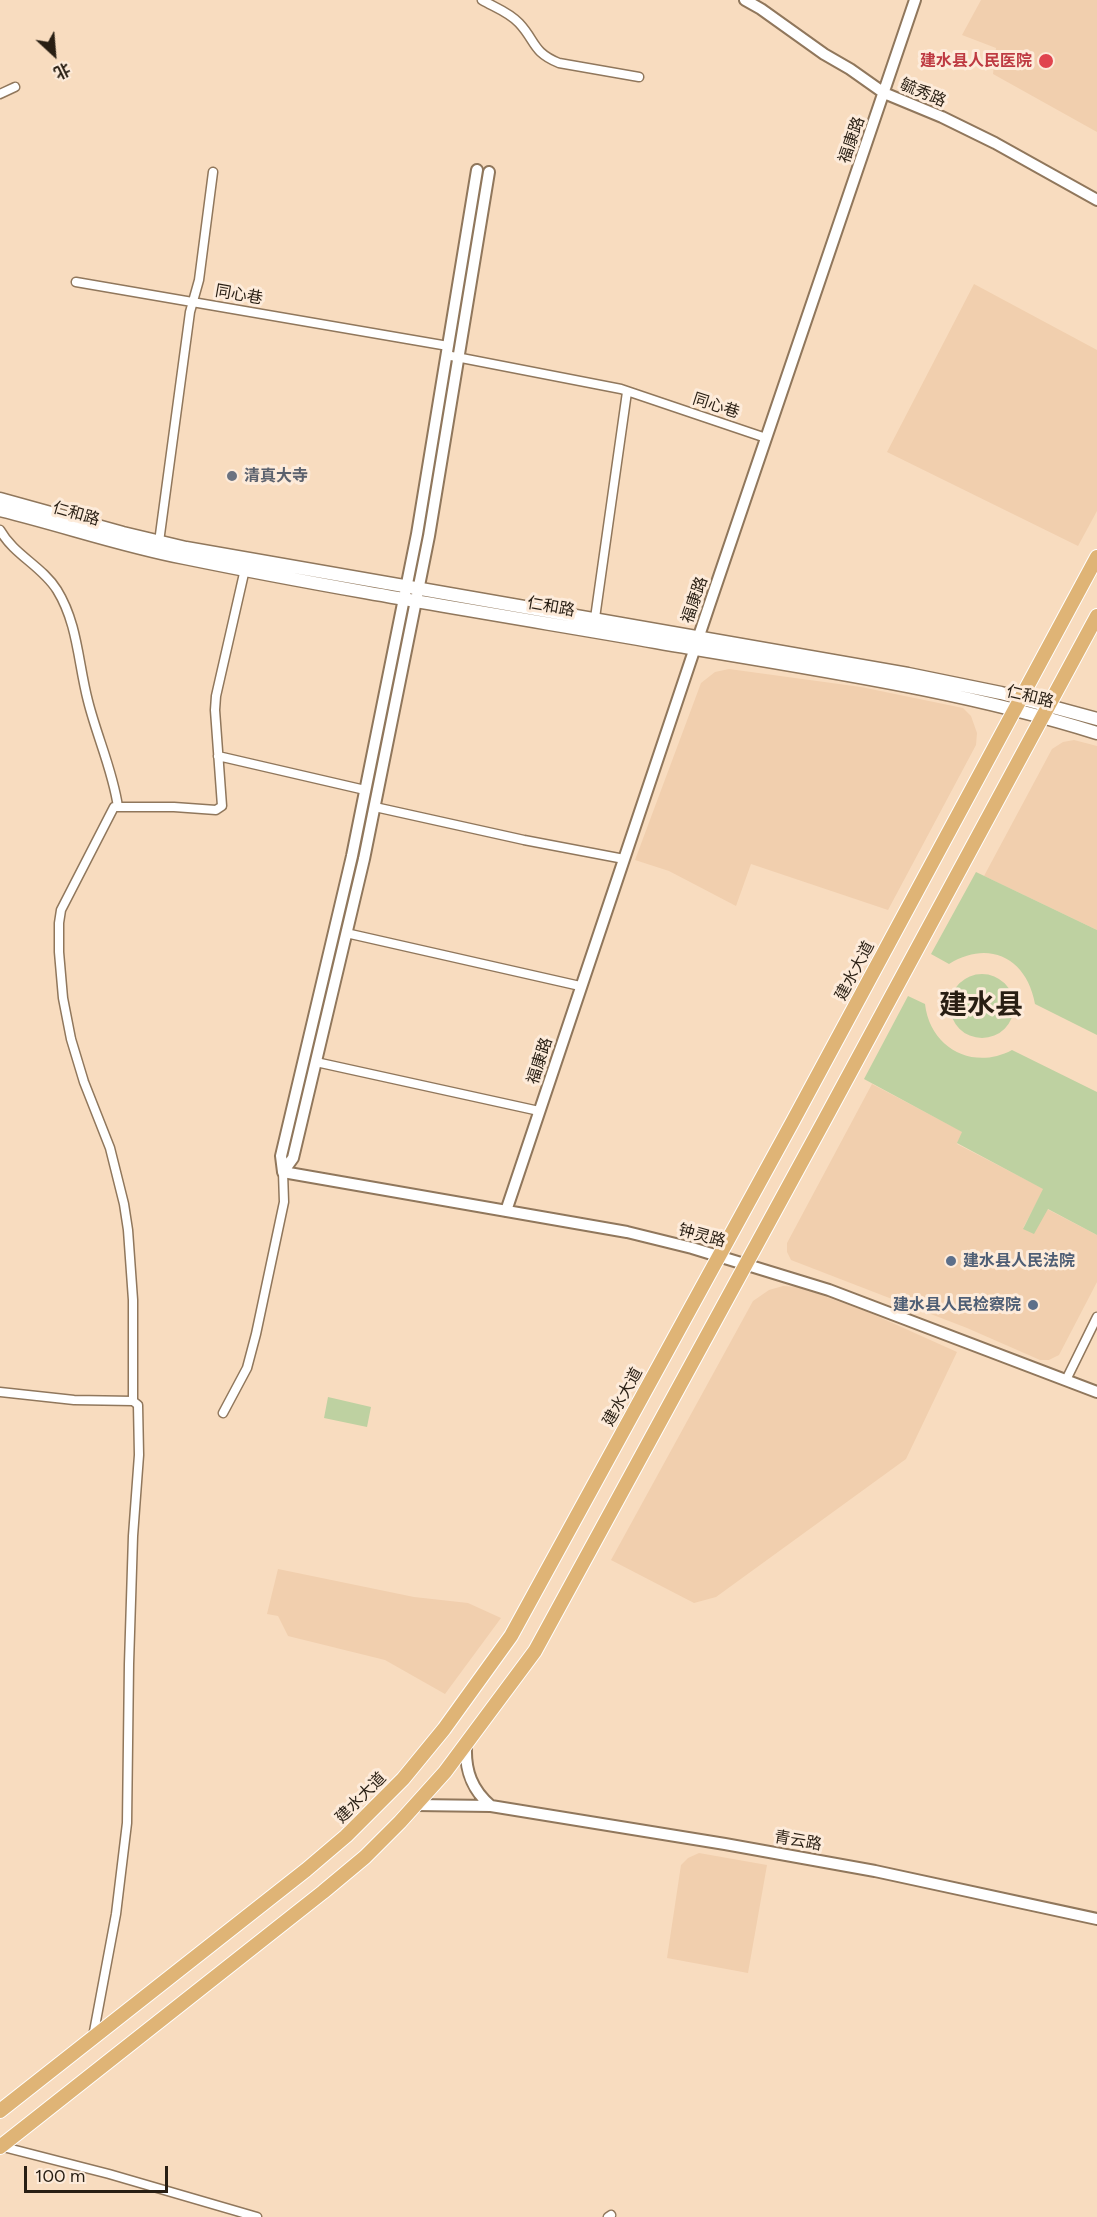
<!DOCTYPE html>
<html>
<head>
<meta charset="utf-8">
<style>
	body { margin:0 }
	#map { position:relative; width:1097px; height:2217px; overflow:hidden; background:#f8dcbf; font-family:Figtree,"Noto Sans SC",sans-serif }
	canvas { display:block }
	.north { position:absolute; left:24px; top:24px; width:60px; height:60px; -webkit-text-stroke:4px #fdebda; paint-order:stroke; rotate:154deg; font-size:16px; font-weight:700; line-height:24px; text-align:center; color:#281e13 }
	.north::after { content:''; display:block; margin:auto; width:21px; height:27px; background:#281e13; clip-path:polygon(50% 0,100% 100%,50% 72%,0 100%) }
	.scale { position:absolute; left:24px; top:2166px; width:144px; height:27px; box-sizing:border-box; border:3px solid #281e13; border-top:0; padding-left:8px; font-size:18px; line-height:21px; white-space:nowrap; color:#281e13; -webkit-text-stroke:4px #fdebda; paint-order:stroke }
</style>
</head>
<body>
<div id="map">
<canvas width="1097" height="2217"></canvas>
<div class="north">北</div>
<div class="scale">100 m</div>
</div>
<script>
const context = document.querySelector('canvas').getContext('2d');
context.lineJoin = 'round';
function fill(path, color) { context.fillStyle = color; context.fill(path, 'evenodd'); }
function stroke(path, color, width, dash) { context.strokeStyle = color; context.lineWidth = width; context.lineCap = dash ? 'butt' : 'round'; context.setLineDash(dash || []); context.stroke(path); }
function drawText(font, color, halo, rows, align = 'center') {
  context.font = font + ' Figtree,"Noto Sans SC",sans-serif'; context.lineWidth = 6; context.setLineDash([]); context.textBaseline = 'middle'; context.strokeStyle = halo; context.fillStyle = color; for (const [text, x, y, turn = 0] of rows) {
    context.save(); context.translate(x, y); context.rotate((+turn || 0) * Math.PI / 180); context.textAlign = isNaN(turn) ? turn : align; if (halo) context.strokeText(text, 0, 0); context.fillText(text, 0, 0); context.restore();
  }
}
fill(new Path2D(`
	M981,0H1097V132L993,74L996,48L962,35Z
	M974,284L1097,350V511L1078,546L887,452Z
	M729,669L861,687L963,708L971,716L977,733L976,745L888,910L751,864L736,906L669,871L635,860L701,683L715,672Z
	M1074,740L1097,746V930L984,876L1052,749L1063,742Z
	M872,1084L963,1132L957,1144L1044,1189L1023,1228L1047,1209L1097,1235V1282L1059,1355L1049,1360H1040L967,1328L791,1260L787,1252V1243Z
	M783,1286L799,1287L868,1312L957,1352L906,1459L716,1597L694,1603L611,1560L753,1301L769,1290Z
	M278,1569L414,1597L468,1603L501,1618L445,1694L385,1660L288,1636L278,1616L267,1614Z
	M699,1853L767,1865L748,1973L667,1958L681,1865L688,1858Z`), '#f1cfae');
fill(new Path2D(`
	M976,872L1097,930V1035L1035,1004C1027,959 990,939 949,964L931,954Z
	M950 1006a32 32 0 1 1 64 0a32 32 0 1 1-64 0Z
	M908,996L925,1004C930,1048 973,1071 1012,1050L1097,1092V1235L1048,1209L1034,1234L1023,1229L1043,1189L957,1143L962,1132L864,1079Z
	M328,1397L371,1407L367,1427L324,1418Z`), '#bed1a1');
const minor = new Path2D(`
	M482,0C494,7 509,12 519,23C536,41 532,52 559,63L639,77
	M0,94L15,87
	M76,282L448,346
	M446,355L621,389L766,438
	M0,530C14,555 42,566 57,590C78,624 78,663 88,701C97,737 113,771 118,807
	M159,542L190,312L199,280L213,172
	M595,618L627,392
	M218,756L365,790
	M375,807L524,840L624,859
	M346,933L580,986
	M316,1062L539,1111
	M1066,1380L1097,1317
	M0,1392L74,1400L133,1401
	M223,1413L247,1368L256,1334L284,1202L283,1172
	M93,2037L116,1914L127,1823L129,1664L133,1536L139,1455L138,1405L133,1401V1300L128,1230L124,1204L110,1148L84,1082L71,1039L63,998L59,952V923L61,910L114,807H174L216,810L222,806L215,710L216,696L245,569
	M0,2146L109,2174L257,2217
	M608,2217L611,2215`);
const tertiary = new Path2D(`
	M745,0L761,9L824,54L850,69L884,93L942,117L995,143L1097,200
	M283,1172L293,1158L364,859L429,536L489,172
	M283,1172L281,1156L352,856L417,534L477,170
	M283,1172L627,1232L692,1248L829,1290L1097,1392
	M506,1211L709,606L915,0
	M466,1746C465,1771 472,1790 491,1806
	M416,1805L491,1806L725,1844L875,1871L1097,1919`);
const secondary = new Path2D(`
	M0,499L123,533L186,548L908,674L1001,693L1097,719
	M0,510C62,525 122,546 185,558C341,590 499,615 656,642C803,668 954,688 1097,733`);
const primary = new Path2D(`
	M0,2111L306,1870L346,1836L403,1779L444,1729L511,1636L793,1121L1097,557
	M0,2147L323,1892L365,1857L400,1822L445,1772L535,1651L824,1121L1097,616`);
stroke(minor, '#90775c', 11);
stroke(tertiary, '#90775c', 14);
stroke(secondary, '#90775c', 15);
stroke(primary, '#fff', 16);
stroke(minor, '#fff', 8);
stroke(tertiary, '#fff', 10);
stroke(secondary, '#fff', 12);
stroke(primary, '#dfb476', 14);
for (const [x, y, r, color] of [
	[1046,61,8,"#e0444e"],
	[232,476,6,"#6b7280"],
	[951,1261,6,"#5c6f8a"],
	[1033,1305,6,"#5c6f8a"]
]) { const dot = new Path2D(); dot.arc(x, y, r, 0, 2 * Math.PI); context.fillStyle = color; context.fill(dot); stroke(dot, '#fdebda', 2); }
drawText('bold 16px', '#be3a42', '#fdebda', [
	["建水县人民医院",1032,61]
], 'right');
drawText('16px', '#281e13', '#fdebda', [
	["毓秀路",923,93,23],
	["福康路",852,140,-71],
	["同心巷",239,295,10],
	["同心巷",716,406,18],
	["仁和路",76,514,16],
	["福康路",695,600,-71],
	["仁和路",551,607,10],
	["仁和路",1030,697,14],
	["建水大道",855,971,-62],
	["福康路",540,1061,-72],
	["钟灵路",702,1236,15],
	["建水大道",623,1397,-61],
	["建水大道",361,1798,-45],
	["青云路",798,1841,10]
]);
drawText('bold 16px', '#5b616d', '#fdebda', [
	["清真大寺",244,476]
], 'left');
drawText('bold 16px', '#4e5e75', '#fdebda', [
	["建水县人民法院",963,1261],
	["建水县人民检察院",1021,1305,"right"]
], 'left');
drawText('bold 28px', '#281e13', '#fdebda', [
	["建水县",981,1006]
]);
</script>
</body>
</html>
